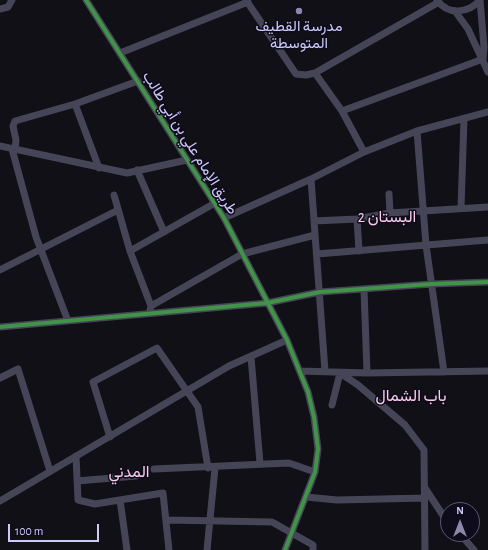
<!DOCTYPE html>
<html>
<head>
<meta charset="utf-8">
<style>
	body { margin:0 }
	#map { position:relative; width:488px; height:550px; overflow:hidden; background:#101016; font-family:"Alegreya Sans",sans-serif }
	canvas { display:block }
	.north { position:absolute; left:440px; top:502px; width:40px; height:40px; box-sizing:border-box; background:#0e0c1a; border:1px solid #5b5874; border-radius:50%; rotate:0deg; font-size:11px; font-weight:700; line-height:16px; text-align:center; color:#cec9fb }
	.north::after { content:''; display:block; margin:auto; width:14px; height:18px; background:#8c88ab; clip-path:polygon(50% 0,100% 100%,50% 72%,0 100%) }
	.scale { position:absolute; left:8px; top:524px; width:91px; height:18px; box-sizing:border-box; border:2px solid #cec9fb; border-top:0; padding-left:5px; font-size:12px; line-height:14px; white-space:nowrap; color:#cec9fb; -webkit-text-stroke:3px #0e0c1a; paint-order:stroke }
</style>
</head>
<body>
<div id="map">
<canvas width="488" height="550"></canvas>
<div class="north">N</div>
<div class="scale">100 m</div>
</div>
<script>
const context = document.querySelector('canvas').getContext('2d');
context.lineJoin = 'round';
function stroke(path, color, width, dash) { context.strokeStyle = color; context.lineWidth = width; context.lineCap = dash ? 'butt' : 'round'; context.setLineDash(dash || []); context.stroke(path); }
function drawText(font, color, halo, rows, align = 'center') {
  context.font = font + ' "Alegreya Sans",Vazirmatn,sans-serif'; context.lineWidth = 3; context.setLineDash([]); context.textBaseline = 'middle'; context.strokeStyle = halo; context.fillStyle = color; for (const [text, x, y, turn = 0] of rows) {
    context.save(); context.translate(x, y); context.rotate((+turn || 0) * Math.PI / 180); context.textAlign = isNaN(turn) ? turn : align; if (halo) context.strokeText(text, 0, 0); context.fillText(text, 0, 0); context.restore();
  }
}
stroke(new Path2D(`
	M86,0L224,218L287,340L308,392L314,417L318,449L315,472L285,550
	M246,0L296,74L306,75L315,73L439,2
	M437,0C448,16 469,13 480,0
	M480,0L484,47L483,59
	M0,9L8,7L12,0
	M455,11L468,29L488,72
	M120,53L248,2
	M315,73L342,111L364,152
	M75,104L99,168
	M342,111L483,59
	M417,131L426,245L444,372
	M0,146L127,173L187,160
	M12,149L36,237L68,321
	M15,150L16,140L13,126L15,121L75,104L138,81
	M137,170L164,232
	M311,179L325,371
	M389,194L390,213
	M114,195L130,251L151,306L150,310
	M461,208L464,119
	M224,218L311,179L364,152L417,131L488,112
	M357,219L359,251
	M314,221L357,219L390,213L488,207
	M130,251L215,203
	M317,254L488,240
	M0,270L118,210
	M364,289L367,373
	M151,306L242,254L315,235
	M0,327L267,303L320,292L432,284L488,282
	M251,357L260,463
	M300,371L367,373L488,371
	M0,378L18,369L50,471
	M332,405L340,373L358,385L405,425L424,450L425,550
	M110,437L93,382L157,348L198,407L208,468
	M76,456L78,500L95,504L163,493L169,550
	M154,469L289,463L315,472
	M77,481L136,476
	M425,488L448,523
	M306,497L337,500L425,498
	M120,500L127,550
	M0,501L229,366L287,340
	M166,520L272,522L313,545V550
	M460,534L474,550
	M207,550L215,468`), '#454557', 7);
stroke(new Path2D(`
	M86,0L224,218L287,340L308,392L314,417L318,449L315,472L285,550
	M0,327L267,303L320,292L432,284L488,282`), '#419447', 4);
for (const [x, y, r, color] of [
	[299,11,4,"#8c88ab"]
]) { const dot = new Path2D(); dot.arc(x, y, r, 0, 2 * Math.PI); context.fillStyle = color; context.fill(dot); stroke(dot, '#0e0c1a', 1.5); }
drawText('15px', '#cec9fb', '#0e0c1a', [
	["مدرسة القطيف",299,26],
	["المتوسطة",299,43]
]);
drawText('15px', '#cec9fb', '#0e0c1a', [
	["طريق الإمام علي بن أبي طالب",190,143,58]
]);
drawText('16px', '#fbcbea', '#0e0c1a', [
	["البستان 2",387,217],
	["باب الشمال",411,396],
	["المدني",129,472]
]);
</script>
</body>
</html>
